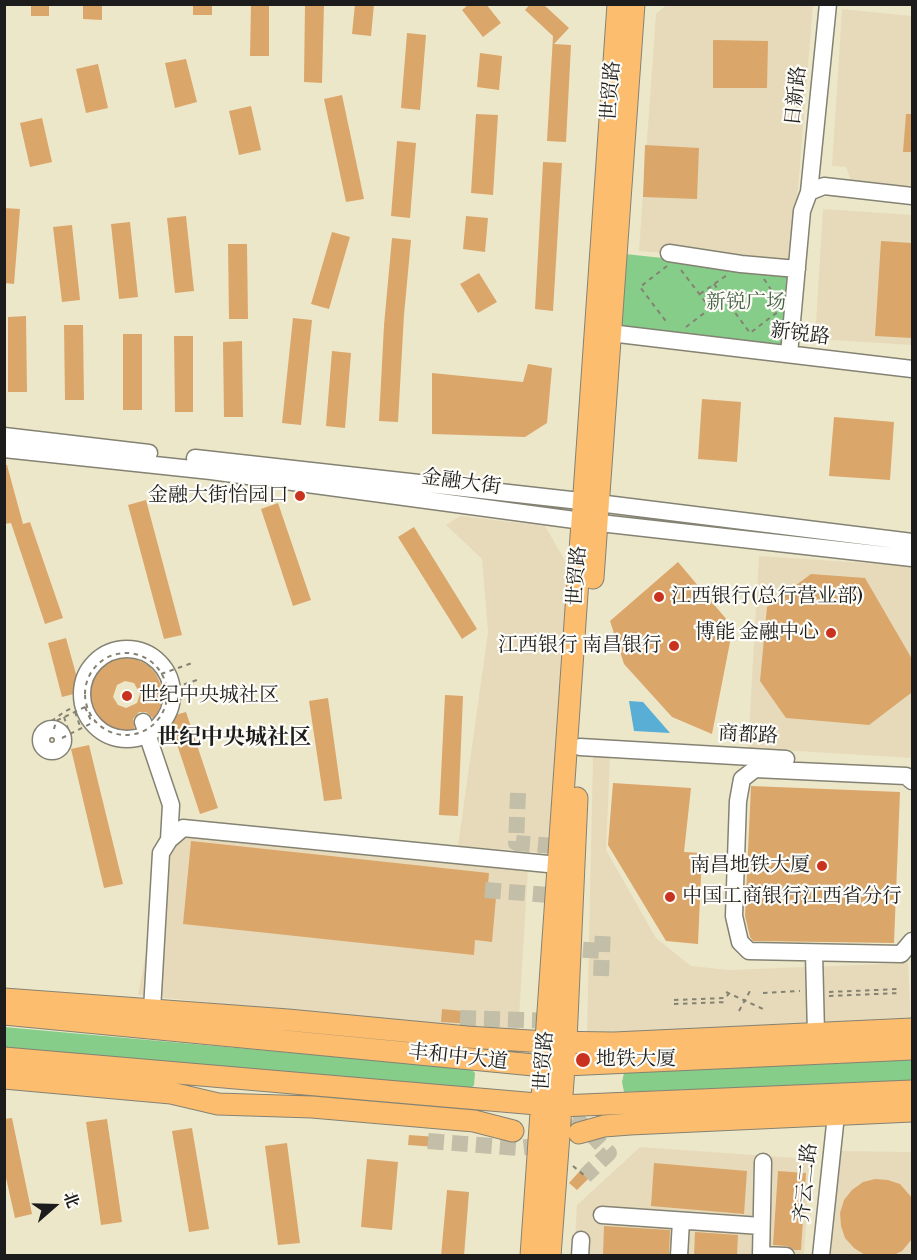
<!DOCTYPE html>
<html>
<head>
<meta charset="utf-8">
<style>
	body { margin:0 }
	#map { position:relative; width:917px; height:1260px; overflow:hidden; background:#ede7ca; font-family:"Libre Bodoni","Noto Serif SC",serif }
	canvas { display:block }
	.frame { position:absolute; inset:0; border:6px solid #1c1c1c; pointer-events:none }
	.north { position:absolute; left:24px; top:1176px; width:60px; height:60px; -webkit-text-stroke:4px #fdfcf7; paint-order:stroke; rotate:70deg; font-size:16px; font-weight:700; line-height:24px; text-align:center; color:#1c1c1c }
	.north::after { content:''; display:block; margin:auto; width:21px; height:27px; background:#1c1c1c; clip-path:polygon(50% 0,100% 100%,50% 72%,0 100%) }
</style>
</head>
<body>
<div id="map">
<canvas width="917" height="1260"></canvas>
<div class="frame"></div>
<div class="north">北</div>
</div>
<script>
const context = document.querySelector('canvas').getContext('2d');
context.lineJoin = 'round';
function fill(path, color) { context.fillStyle = color; context.fill(path, 'evenodd'); }
function stroke(path, color, width, dash) { context.strokeStyle = color; context.lineWidth = width; context.lineCap = dash ? 'butt' : 'round'; context.setLineDash(dash || []); context.stroke(path); }
function drawText(font, color, halo, rows, align = 'center') {
  context.font = font + ' "Libre Bodoni","Noto Serif SC",serif'; context.lineWidth = 4.5; context.setLineDash([]); context.textBaseline = 'middle'; context.strokeStyle = halo; context.fillStyle = color; for (const [text, x, y, turn = 0] of rows) {
    context.save(); context.translate(x, y); context.rotate((+turn || 0) * Math.PI / 180); context.textAlign = isNaN(turn) ? turn : align; if (halo) context.strokeText(text, 0, 0); context.fillText(text, 0, 0); context.restore();
  }
}
fill(new Path2D(`
	M666,5H813L792,263L639,251L656,14Z
	M842,9L912,16V187L851,180L846,167L832,166Z
	M823,209L912,215V345L815,339Z
	M460,516L545,526L570,569L552,853L458,846L488,632L482,559L446,525Z
	M759,556L912,566V758L748,748Z
	M593,757H610L606,850L656,938L691,966L729,970L908,963L911,1026L587,1037Z
	M186,831L528,868L518,1035L138,995L165,855Z
	M640,1147L810,1159L804,1255L574,1256L577,1205Z
	M837,1151L912,1152V1255L831,1256Z`), '#e7daba');
fill(new Path2D(`
	M625,254L794,272L787,345L618,327Z
	M4,1027L471,1069L475,1073L474,1085L469,1091L5,1048Z
	M912,1060V1081L624,1092L622,1082L624,1073Z`), '#85cd88');
fill(new Path2D(`
	M629,701L643,702L670,733L634,731Z`), '#58aed5');
fill(new Path2D(`
	M31,4H49V16H31Z
	M83,4H102V20L83,19Z
	M193,4H212V15H193Z
	M251,4H269V56H250Z
	M305,4H324L322,83L304,82Z
	M355,4H374L371,36L352,34Z
	M469,4H486L501,23L483,37L462,10Z
	M530,4H543L569,28L554,44L571,45L566,142L547,141L553,36L525,10Z
	M407,33L426,35L420,110L401,108Z
	M713,40L768,41L767,88H713Z
	M480,53L502,56L499,90L477,87Z
	M186,59L197,102L175,108L165,63Z
	M98,64L108,108L86,113L76,69Z
	M342,95L364,199L346,202L324,99Z
	M251,106L261,150L239,155L229,111Z
	M476,114L498,115L493,195L471,193Z
	M906,114H912V152H903Z
	M42,118L52,162L30,167L20,123Z
	M397,141L416,143L410,218L391,216Z
	M645,145L699,148L697,199L643,197Z
	M543,162L562,163L553,311L535,309Z
	M4,208L20,209L14,284L4,283Z
	M186,216L194,291L175,293L167,218Z
	M466,216L488,218L485,252L463,249Z
	M130,222L138,297L119,299L111,224Z
	M72,225L80,300L62,302L53,227Z
	M332,232L350,237L329,309L311,304Z
	M392,238L411,240L404,315L398,422L379,421L384,325Z
	M881,241L912,243V338L875,336Z
	M228,244H247L248,319H229Z
	M479,273L497,302L478,313L460,284Z
	M26,316L27,392H8V317Z
	M293,318L312,320L301,425L282,423Z
	M64,325H83L84,400H65Z
	M123,334H142V410H123Z
	M174,336H193V412H175Z
	M242,341L243,417H224L223,342Z
	M332,351L351,353L345,428L326,426Z
	M528,364L552,368L547,423L525,437L432,434V373L523,382Z
	M702,399L741,402L737,462L698,459Z
	M834,417L894,422L890,480L829,476Z
	M4,465H7L23,524L30,522L63,618L45,624L11,523L4,524Z
	M146,500L182,635L164,639L128,505Z
	M278,503L311,600L293,606L261,509Z
	M414,527L477,629L462,639L398,537Z
	M678,562L733,627L712,734L672,717L624,664L610,621Z
	M811,574L865,578L912,659L911,693L869,725L786,718L760,681L767,607Z
	M66,638L81,692L62,697L48,643Z
	M124,658L136,659L148,665L156,674L161,685L163,697L160,708L154,719L146,712H139L133,719L135,731L122,732L111,729L101,722L93,713L90,701L89,689L93,677L101,667L112,660ZM125,681L134,683L140,694L137,703L126,708L118,705L113,697L117,685Z
	M445,695L463,696L458,816L439,815Z
	M328,698L342,799L324,801L309,701Z
	M186,712L218,808L200,814L168,717Z
	M89,745L123,884L104,888L71,749Z
	M613,783L691,788L684,852L702,853L698,944L666,941L608,845Z
	M751,786L900,792L894,943L753,941L750,937L745,916Z
	M191,841L489,873L488,885L497,886L492,942L475,940L474,955L183,924Z
	M442,1009L473,1012V1024L441,1022Z
	M12,1118L32,1214L15,1218L4,1169V1119Z
	M107,1119L122,1222L101,1225L86,1122Z
	M192,1128L209,1229L189,1232L172,1131Z
	M409,1135L437,1137V1147L408,1145Z
	M287,1143L300,1243L278,1245L265,1146Z
	M367,1159L398,1162L392,1230L361,1227Z
	M587,1163L596,1171L577,1190L569,1183Z
	M654,1163L747,1171L744,1214L651,1206Z
	M778,1171L806,1173L801,1250H794L787,1246L773,1245Z
	M875,1179L888,1180L900,1184L912,1198V1239L902,1251L892,1256L865,1255L854,1248L845,1238L841,1226L840,1213L844,1200L852,1190L863,1182Z
	M447,1190L469,1192L464,1256H441Z
	M604,1226L670,1230L669,1256H603Z
	M695,1232L738,1235L737,1256H694Z`), '#dba66a');
stroke(new Path2D(`
	M518,793L516,843L565,847
	M485,890L562,896
	M559,948L602,951
	M601,976L603,929
	M460,1018L553,1021
	M549,1115L575,1117L609,1153L585,1176
	M428,1141L518,1148L545,1145L546,1139`), '#c3bea7', 16, [16, 8]);
const minor = new Path2D(`
	M809,192L828,4
	M669,253L741,264L797,269
	M610,333L912,369
	M789,354L802,211L809,192L824,186L912,196
	M4,436L149,453
	M4,449L211,471L582,521L912,558
	M195,458L598,503L912,542
	M82 694a45 45 0 1 1 90 0a45 45 0 1 1-90 0Z
	M143,722L171,805L169,840
	M41 740a11 11 0 1 1 22 0a11 11 0 1 1-22 0Z
	M580,747L786,759
	M912,781L906,776L755,769L742,779L738,801L734,916L740,942L749,951L901,954L912,941
	M814,953L816,1034
	M152,1010L161,853L169,840L183,828L558,865
	M602,1215L761,1226
	M761,1255L786,1256
	M580,1256L581,1240
	M679,1256L681,1221
	M761,1256L763,1162
	M821,1256L836,1115`);
const major = new Path2D(`
	M593,578L634,4
	M4,999L288,1020L467,1037L546,1042L614,1043L912,1029
	M4,1014L544,1066L912,1049
	M4,1058L560,1106L912,1091
	M4,1078L171,1093L218,1104L312,1107L474,1121L513,1131
	M579,1133L604,1126L630,1124L912,1111
	M531,1256L618,4
	M550,1256L566,1041L577,798`);
stroke(minor, '#848273', 19);
stroke(major, '#848273', 23);
stroke(new Path2D(`
	M667,266L640,287L668,324
	M681,270L710,308
	M764,279L779,302
	M714,284L750,333L779,311
	M700,294L727,275
	M686,327L724,298
	M171,670L177,687
	M75,712L81,729
	M64,717L70,735
	M49,729V723L64,712L83,702
	M726,992L763,1009
	M829,992L899,989
	M763,993L800,991
	M829,996L900,993
	M674,1000L726,998L729,993
	M674,1004L727,1002
	M739,1011L750,991
	M573,1166L585,1176`), '#848273', 2, [4.5, 4.5]);
stroke(minor, '#fff', 16);
stroke(major, '#fcbd6f', 21);
stroke(new Path2D(`
	M85 694a41 41 0 1 1 82 0a41 41 0 1 1-82 0Z
	M161,674L192,663
	M167,690L197,680
	M85,707L92,723
	M54,729L56,721L87,706
	M62,738L96,721`), '#848273', 2, [4.5, 4.5]);
for (const [x, y, r, color] of [
	[300,496,6,"#c8321e"],
	[659,597,6,"#c8321e"],
	[831,633,6,"#c8321e"],
	[674,646,6,"#c8321e"],
	[127,696,6,"#c8321e"],
	[822,866,6,"#c8321e"],
	[670,897,6,"#c8321e"],
	[583,1060,8,"#c8321e"]
]) { const dot = new Path2D(); dot.arc(x, y, r, 0, 2 * Math.PI); context.fillStyle = color; context.fill(dot); stroke(dot, '#fdfcf7', 2); }
drawText('20px', '#1c1c1c', '#fdfcf7', [
	["世贸路",612,91,-86],
	["日新路",797,96,-84],
	["新锐路",800,335,7],
	["金融大街",461,483,8],
	["世贸路",578,576,-86],
	["商都路",748,736,3],
	["丰和中大道",458,1058,6],
	["世贸路",545,1061,-86],
	["齐云二路",807,1183,-84]
]);
drawText('20px', '#466347', '#fdfcf7', [
	["新锐广场",746,303]
]);
drawText('20px', '#1c1c1c', '#fdfcf7', [
	["金融大街怡园口",288,496],
	["江西银行(总行营业部)",671,597,"left"],
	["博能 金融中心",819,633],
	["江西银行 南昌银行",662,646],
	["世纪中央城社区",139,696,"left"],
	["南昌地铁大厦",810,866],
	["中国工商银行江西省分行",682,897,"left"],
	["地铁大厦",596,1060,"left"]
], 'right');
drawText('bold 22px', '#1c1c1c', '#fdfcf7', [
	["世纪中央城社区",234,739]
]);
</script>
</body>
</html>
